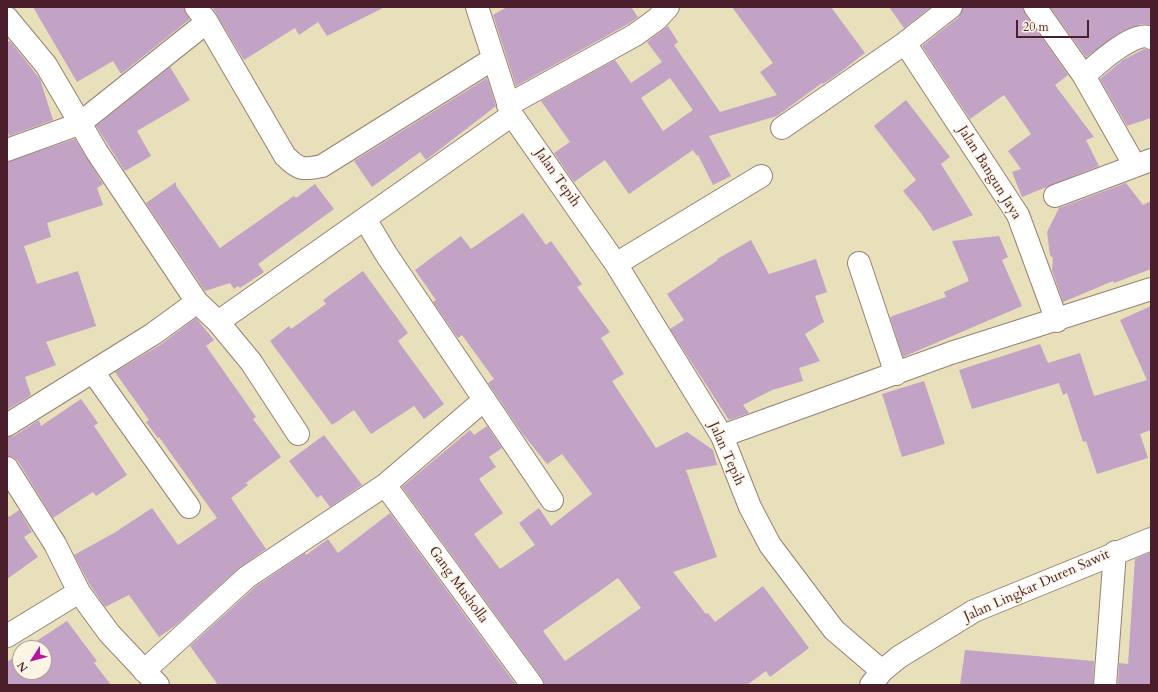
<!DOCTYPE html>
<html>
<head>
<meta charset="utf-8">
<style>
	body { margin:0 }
	#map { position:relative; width:1158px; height:692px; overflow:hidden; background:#e7e0bb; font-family:Cardo,serif }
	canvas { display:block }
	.frame { position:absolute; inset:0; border:8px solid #4a1f2b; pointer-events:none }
	.north { position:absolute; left:12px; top:640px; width:40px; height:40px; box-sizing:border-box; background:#fcf5e5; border:1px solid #b59f9b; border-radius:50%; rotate:234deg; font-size:11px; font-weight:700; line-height:16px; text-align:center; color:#4a1f2b }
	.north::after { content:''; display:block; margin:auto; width:14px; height:18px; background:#b5179e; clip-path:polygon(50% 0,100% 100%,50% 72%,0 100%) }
	.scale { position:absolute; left:1016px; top:20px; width:73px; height:18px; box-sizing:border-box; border:2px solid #4a1f2b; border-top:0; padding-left:5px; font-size:12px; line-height:14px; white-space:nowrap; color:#4a1f2b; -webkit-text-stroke:3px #fcf5e5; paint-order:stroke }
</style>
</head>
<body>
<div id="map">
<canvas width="1158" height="692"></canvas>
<div class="frame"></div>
<div class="north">N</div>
<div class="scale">20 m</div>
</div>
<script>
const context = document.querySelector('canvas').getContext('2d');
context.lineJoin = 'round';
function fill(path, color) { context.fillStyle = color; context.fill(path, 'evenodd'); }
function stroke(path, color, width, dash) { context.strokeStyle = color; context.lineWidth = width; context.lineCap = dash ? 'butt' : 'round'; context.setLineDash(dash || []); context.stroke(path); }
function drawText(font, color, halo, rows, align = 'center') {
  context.font = font + ' Cardo,serif'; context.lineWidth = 3; context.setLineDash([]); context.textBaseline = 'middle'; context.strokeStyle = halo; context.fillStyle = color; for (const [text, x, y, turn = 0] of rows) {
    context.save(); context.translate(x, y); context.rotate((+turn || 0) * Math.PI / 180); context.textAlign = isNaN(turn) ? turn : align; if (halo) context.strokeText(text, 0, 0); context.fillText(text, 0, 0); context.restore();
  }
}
fill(new Path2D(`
	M33,7H184L190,19L121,74L113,61L77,82Z
	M212,7H385L327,36L318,22L299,35L295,28L244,60Z
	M507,7H631L638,17L628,24L516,86L493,15Z
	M732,7H831L865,53L839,73L823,84L822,83L777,116L709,136L731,176L713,185L698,155L697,156L693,150L629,194L605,160L574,182L554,153L570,142L541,101L615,60L631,83L662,62L647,42L668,26L678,42L674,45L720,112L777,95L760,72L773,63ZM670,78L693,110L663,131L641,98Z
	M889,7H931L904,28Z
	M963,7H1023L1025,14L1068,75L1055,85L1094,137L1086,140L1099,166L1022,197L1012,172L1021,169L1008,151L1031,134L1004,95L970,119L922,46L959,17Z
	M1050,7H1151V25L1141,24L1121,32L1086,57Z
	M10,41L40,79L53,120L9,136L7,130V42Z
	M1144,49L1151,50V118L1127,126L1100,79L1123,60Z
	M170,67L190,100L137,131L151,156L125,171L96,126Z
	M487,78L496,106L426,160L420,152L372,187L354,161Z
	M906,100L950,157L941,164L973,215L933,231L921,213L903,191L916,180L874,126Z
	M75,139L103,184L97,188L103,205L47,223L51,237L24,246L37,284L78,271L96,326L46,342L56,365L25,377L31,395L7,410V162Z
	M176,182V186L220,248L294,196L296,198L315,184L334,209L258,264L264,272L240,288L238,286L234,289L230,283L205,291L146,203Z
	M1126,183L1143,205L1151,201V269L1114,283L1113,281L1063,302L1052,270L1053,258L1050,255L1047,232L1059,208Z
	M523,213L546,245L551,241L582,284L577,287L610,332L601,338L624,374L612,381L656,448L687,432L713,450L717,465L686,470L717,557L673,572L706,614L708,613L715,622L763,586L809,648L770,677L766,671L747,685H544L542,678L402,487L470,430L474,435L487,426L502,448L489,457L496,467L479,479L503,513L474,534L500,569L535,545L519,523L539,508L551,526L592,494L562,454L547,464L522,433L488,383L494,379L462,335L458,338L433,302L436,300L415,270L461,236L471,249ZM618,578L641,608L565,661L543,631Z
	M999,236L1008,257L1002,260L1022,306L903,357L890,317L946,297L944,292L969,281L952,241Z
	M751,240L769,274L816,259L827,292L815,296L824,322L805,334L820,361L799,368L803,381L772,390L743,405L749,413L729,420L670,329L684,320L667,294L718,260L717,259Z
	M363,271L408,333L398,341L444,404L424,419L414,406L371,434L354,410L332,425L270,341L289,326L291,329L326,304L323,300Z
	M1151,306V430L1140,434L1148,458L1097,474L1086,441L1083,442L1067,393L1063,395L1059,383L972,409L959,370L1040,344L1048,363L1080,353L1094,396L1147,380L1120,320Z
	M196,318L214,340L206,346L256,417L253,419L281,457L246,483L248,485L231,498L266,549L239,568L176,625L159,637L129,595L105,607L90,585L74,555L114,533L152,508L178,545L217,518L159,437L158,438L146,422L149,420L115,372L160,345Z
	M924,381L945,444L902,457L882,394Z
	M81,399L98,423L94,426L127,475L96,496L93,492L53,518L18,461L13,457L7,456V437L14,436L39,420L41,426Z
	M324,435L362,485L330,507L321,495L317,498L289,461Z
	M19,510L32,532L24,537L38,557L7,579V514L9,517Z
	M390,513L516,685H218L190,646L255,587L305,553L306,555L328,539L338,553Z
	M1151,552V685H1118L1119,663L1128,664L1135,559Z
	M67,621L97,661L94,663L111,685H7V662L20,653V672H44V648H26Z
	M965,650L1094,661L1093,685H960Z`), '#c2a2c5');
const minor = new Path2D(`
	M196,7L207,22L285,156C299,170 303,170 322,166L493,59
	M477,7L512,115L616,264L722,436L750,507L770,545L834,630L882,671
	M1035,7L1084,76L1135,166
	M7,18L46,65L97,152L197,302L218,322L251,362L298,434
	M905,43L1018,215L1057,321
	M1084,76C1095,66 1136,28 1151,38
	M508,105L635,35L657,19L668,7
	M782,128L905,43L951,7
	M7,150L79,124L207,22
	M1055,196L1151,160
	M365,219L386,254L552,500
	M859,263L896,374
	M616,264L761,176
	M218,322L512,115
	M93,372L189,507
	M7,425L153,334L197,302
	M722,436L951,353L1151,289
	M7,468L55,544L79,592L109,633L158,685
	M385,485L532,685
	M7,636L79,592
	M144,671L247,577L385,485L484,400
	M871,685L882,671L899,657L974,611L1151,539
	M1105,685L1115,552`);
stroke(minor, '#988073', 24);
stroke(minor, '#fff', 22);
drawText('14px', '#4a1f2b', '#fcf5e5', [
	["Jalan Bangun Jaya",989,173,58],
	["Jalan Tepih",557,178,55],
	["Jalan Tepih",726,454,66],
	["Gang Musholla",458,585,54],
	["Jalan Lingkar Duren Sawit",1037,586,-24]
]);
</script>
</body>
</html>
